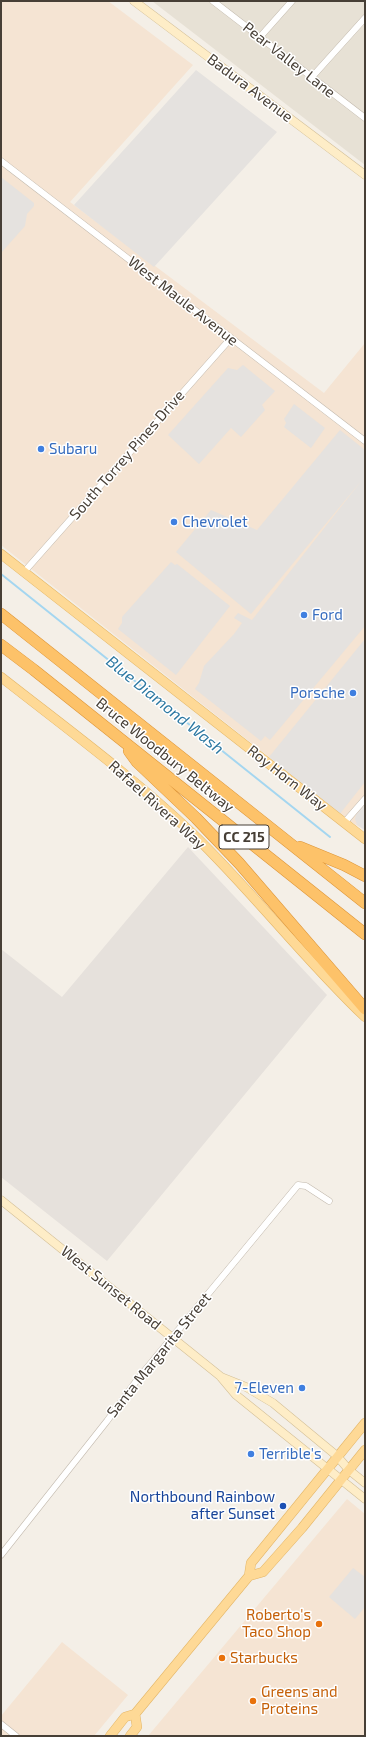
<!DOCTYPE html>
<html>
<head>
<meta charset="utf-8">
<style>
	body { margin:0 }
	#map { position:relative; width:366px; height:1737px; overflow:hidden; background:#f4efe7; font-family:"Exo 2",sans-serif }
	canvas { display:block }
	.frame { position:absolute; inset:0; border:2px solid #473f36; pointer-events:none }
</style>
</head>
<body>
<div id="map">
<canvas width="366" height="1737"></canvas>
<div class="frame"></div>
</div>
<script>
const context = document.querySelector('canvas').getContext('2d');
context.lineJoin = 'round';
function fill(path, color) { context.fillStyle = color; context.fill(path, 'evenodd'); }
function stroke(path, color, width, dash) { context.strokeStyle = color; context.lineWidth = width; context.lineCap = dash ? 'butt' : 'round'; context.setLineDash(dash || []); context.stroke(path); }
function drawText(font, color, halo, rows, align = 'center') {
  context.font = font + ' "Exo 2",sans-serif'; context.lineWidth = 3; context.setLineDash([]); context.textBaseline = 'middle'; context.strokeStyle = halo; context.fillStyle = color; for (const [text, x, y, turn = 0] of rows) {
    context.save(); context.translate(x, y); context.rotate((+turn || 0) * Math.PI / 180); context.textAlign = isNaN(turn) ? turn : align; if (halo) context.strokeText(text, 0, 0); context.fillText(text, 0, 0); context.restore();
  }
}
fill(new Path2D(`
	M152,1H365V165Z`), '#e7e1d5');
fill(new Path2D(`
	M1,1H108L193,65L70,202L324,393L365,343V830L339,815L295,775L269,757L1,545Z
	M347,1499L365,1514V1736H148Z
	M62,1642L128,1695L94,1736H1V1716Z`), '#f5e4d3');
fill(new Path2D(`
	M188,847L327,995L107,1261L1,1177V949L62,997Z`), '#e6e1dc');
fill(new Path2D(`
	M196,70L277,132L154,267L74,205Z
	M1,177L34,203V206L27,214L25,226L1,253Z
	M243,365L275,391L262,405L265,410L241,437L231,428L199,464L168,435L228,368L237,370Z
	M294,404L325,428L311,448L284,427L286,423L284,419Z
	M340,430L365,450V626L270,740L265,736L261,741L195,689L199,683L204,666L234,634L242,623L234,618L238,613L252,620L362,480L251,614L176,552L211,510L257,530Z
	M171,562L175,565L177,564L230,606L176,675L118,629L122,623V617Z
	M365,639V782L339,815L269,757Z
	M365,804V830L357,825L355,819L356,815Z
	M353,1568L365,1577V1607L355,1619L329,1597Z`), '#e5e2df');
stroke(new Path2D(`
	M1,574L330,837`), '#a4d6f0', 2);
const minor = new Path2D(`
	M213,1L365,118
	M260,37L292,1
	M312,77L365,18
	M1,161L365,441
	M24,572L231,338
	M344,823L365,799
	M1,1555L107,1421L137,1380L298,1185L306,1186L329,1201
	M1,1724L16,1736`);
const secondary = new Path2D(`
	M134,1L365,175
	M1,1200L220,1376L236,1395L365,1499
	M221,1377L246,1387L273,1403L337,1456L349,1470L365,1483`);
const primary = new Path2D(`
	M1,554L365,839
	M1,677C66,728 133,777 193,834C253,892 304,959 365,1017
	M249,1576L263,1572L302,1528L365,1450
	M110,1736L125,1717L135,1714L249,1576L251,1563L365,1423
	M130,1736L137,1727L135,1714`);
const motorway = new Path2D(`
	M1,614L365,903
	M1,645L34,670L365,934
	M129,751L137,762L196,818L239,863L365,1009
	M300,847L344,865L365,876`);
stroke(minor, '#c2b9ad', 7);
stroke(secondary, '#d3bf97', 9);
stroke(primary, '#e3b566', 10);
stroke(motorway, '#dd9538', 12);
stroke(minor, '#fff', 6);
stroke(secondary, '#feedc7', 8);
stroke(primary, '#fed996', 9);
stroke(motorway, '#fdc269', 11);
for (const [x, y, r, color] of [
	[41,449,4,"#3f7fe0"],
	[174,522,4,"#3f7fe0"],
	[304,615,4,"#3f7fe0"],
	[353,693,4,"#3f7fe0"],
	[302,1388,4,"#3f7fe0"],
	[251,1454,4,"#3f7fe0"],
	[283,1506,4,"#1a4fb4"],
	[319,1624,4,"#e8710a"],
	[222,1658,4,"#e8710a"],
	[253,1701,4,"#e8710a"]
]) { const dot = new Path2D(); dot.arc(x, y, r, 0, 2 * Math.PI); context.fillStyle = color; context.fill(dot); stroke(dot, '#fff', 1.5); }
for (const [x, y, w] of [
	[244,837,50]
]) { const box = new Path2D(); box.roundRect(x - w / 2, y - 12, w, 24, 3); context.fillStyle = '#fff'; context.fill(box); stroke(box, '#473f36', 1); }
drawText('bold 14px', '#473f36', null, [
	["CC 215",244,837]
]);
drawText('15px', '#473f36', '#fff', [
	["Pear Valley Lane",289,60,38],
	["Badura Avenue",250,88,37],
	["West Maule Avenue",183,301,38],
	["South Torrey Pines Drive",127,455,-49],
	["Bruce Woodbury Beltway",165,755,39],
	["Roy Horn Way",287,778,38],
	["Rafael Rivera Way",157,805,42],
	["West Sunset Road",111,1288,39],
	["Santa Margarita Street",159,1355,-51]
]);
drawText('15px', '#366cbe', '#fff', [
	["Subaru",49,449],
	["Chevrolet",182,522],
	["Ford",312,615],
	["Porsche",345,693,"right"],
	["7-Eleven",294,1388,"right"],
	["Terrible's",259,1454]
], 'left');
drawText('15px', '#164399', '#fff', [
	["Northbound Rainbow",275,1497],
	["after Sunset",275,1514]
], 'right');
drawText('15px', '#c56008', '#fff', [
	["Roberto's",311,1615,"right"],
	["Taco Shop",311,1632,"right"],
	["Starbucks",230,1658],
	["Greens and",261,1692],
	["Proteins",261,1709]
], 'left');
drawText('italic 16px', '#2c78a2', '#fff', [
	["Blue Diamond Wash",165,705,39]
]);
</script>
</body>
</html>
